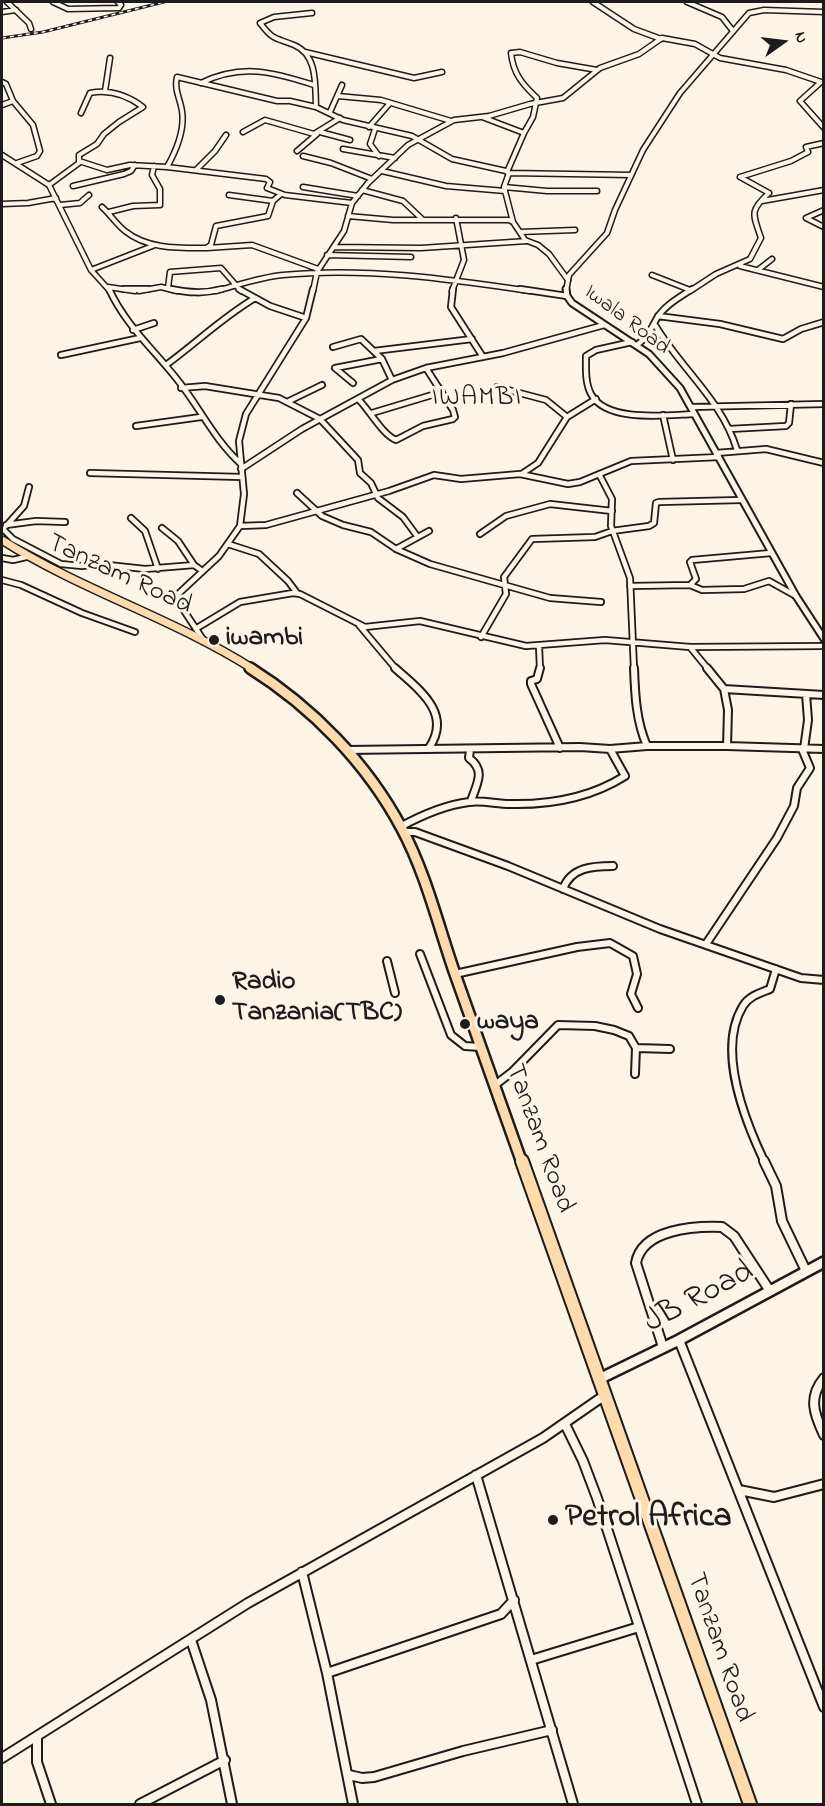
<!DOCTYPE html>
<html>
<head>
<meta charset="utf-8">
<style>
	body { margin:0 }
	#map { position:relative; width:825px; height:1806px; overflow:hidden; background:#fcf5e5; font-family:"Indie Flower",sans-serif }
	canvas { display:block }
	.frame { position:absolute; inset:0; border:3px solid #1c1c1c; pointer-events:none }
	.north { position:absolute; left:753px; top:12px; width:60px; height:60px; -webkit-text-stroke:4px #fcf5e5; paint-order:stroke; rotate:76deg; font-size:16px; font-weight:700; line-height:24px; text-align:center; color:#1c1c1c }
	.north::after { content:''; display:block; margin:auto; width:21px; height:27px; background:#1c1c1c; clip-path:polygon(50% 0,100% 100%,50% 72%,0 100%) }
</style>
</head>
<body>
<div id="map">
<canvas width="825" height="1806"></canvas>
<div class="frame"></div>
<div class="north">N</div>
</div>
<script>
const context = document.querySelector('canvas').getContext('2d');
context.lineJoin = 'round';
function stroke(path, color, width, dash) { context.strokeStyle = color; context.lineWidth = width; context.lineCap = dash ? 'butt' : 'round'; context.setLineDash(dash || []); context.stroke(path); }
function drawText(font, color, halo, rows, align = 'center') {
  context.font = font + ' "Indie Flower",sans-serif'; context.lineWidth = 6; context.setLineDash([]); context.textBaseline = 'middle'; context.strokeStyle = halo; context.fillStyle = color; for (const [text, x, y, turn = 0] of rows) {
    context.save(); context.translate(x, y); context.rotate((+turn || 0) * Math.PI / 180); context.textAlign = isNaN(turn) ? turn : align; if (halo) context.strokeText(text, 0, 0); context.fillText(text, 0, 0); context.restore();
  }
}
const minorFar3 = new Path2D(`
	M7,2L29,23L31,29
	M53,2L68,9L119,8L121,5L118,2
	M593,2L634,29L661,39
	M687,2L722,17L733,31
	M2,12L16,10
	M312,13L274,17L260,23C274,41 274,37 294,45C318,55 315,85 316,107
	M305,52L414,78L442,72
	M2,82L6,84L13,101L2,105
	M201,83C242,63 273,72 314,85
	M105,91L110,58
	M338,96L381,100L451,121
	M13,101L33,125L40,151L37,156L17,163
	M330,112L342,85
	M482,117L524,133L507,172
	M369,127L390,103
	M375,129L370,144L379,156
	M243,132L265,120L314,134L340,118
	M320,132L350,140
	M524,133L533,117L537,98C522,84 513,73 511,53L520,52L557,63L597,70
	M343,149L395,158
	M297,151L317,134
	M2,155L49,185L91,270L110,291
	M303,156L331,163L372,179
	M79,161L107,170L130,165L167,167L266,179L270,182L267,188L285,195L352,203
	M167,167C176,151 185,130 182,111C180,98 174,90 177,77L277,101H290L316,107L343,120L412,136L452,159L506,171L509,173L504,187L513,222
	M196,170L215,151L226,135
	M382,171L446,186L505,191
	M509,173L631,175
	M49,185L79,163V155L97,144L104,134L119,122L143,107C127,95 110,89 90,93L81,113
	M73,186L124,174L131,171L135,165
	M303,187L358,196
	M504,187L547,191H597
	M362,190L403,201L422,219
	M229,195L273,201
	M762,201L824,190
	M2,204L28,203L56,198
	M60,205L80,203L89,195
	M102,207C110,214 116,224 125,231C147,249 178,248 206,248L211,245L216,226L268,216L273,201L281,194
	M824,210L806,218L824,227
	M109,212L133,206L160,205V189L152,175L154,166
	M348,216L393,220H509L513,222L525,240L538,245L549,254L568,280
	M520,232L575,230
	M334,247L421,248L527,241
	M207,248L252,245L318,269
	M327,255L411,257
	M740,266L824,287
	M91,270L155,245
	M758,270L772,259
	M652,275L690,290
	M108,287L135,291
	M168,288L170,272L221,268L241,291
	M139,291L161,287L177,291
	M216,291C238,285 261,277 283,275C365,267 449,279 530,291
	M313,291L317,272L344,231L352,203L368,183L408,145L454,120L489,116L530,104L563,98L600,68L639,54L662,38L695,44L720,58L786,70L821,82L800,101L824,128
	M452,291L464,260L456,218
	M690,291L716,274L750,259L761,238C753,214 749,211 769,193L740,177L791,161L808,152L806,147L824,143`);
const minorFar2 = new Path2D(`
	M109,289C125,324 152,348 176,378C199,406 213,438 240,463
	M124,289H148
	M171,289C189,293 204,294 222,289
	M239,289L270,306L306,318
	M453,289L451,307L483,357
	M520,289L567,296
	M658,316L720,324L783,339L801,329L824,322
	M655,325C681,369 722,400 737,450
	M133,330L154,323
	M632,342L596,350L586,356C586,368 585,383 591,394C606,423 667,415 694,414
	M637,345C650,334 649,332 657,318C665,305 680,297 692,289
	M333,347L361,339L382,359L392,380
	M374,351L472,339
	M61,355L140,338
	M166,365C196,343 223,317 255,298
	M353,383L335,368L382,359
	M497,387L546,400L567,417
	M181,388L205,386L279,398L320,419L358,460L360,473L371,483L378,498L403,517L417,536
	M359,400C370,411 383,435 396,440L423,426L453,419L455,417L453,410L426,368
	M289,401L322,385
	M691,407L824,404
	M372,413L442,392
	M663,415L673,460
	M136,426L201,417
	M729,429L786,426L789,423L791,404
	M716,453L766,449L824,463
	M241,469L302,429L392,380L426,368L503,353L604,325
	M90,473L242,477
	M523,473L538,463L567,417L596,399
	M599,474L612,499L611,526L630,578L634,669
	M297,493L322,516L343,525L371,532L396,549L430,564L550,598L601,602
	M131,518L145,531L158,569
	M6,525L36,521L65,522
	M6,526L24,506L29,487
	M240,526L266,525L389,491L434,475L461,479L520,474L568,484L580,482L631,461L719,457
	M162,528L178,541L194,565
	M3,529L13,539L61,564L82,566L99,564L145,569L194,565L201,570
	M480,534L506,516L550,504L612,511
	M228,544L259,554L288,581L297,593
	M396,549L429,531
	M2,558L13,560L26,557
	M2,580L21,585L82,613L135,632
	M690,585L696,579L690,562L692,560L771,553
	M630,586L690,585L702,590L744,589L769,581L796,596
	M359,625L396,669
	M197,628L240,602L293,593L300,594L365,627L420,621L526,646L605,640L690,647L824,646
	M481,637L506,594L504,577L532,539L595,537L612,531L649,526L654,523L656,503L659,502L741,500
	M204,641L175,597L219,556L240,526L244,494L239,441L246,414L306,318L313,289
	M539,646L540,669
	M690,647L708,669`);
const minorFar1 = new Path2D(`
	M395,668C418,689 453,713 429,748
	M540,668L537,679L531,681V684L560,748
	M634,668C635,694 636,721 647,746
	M707,668L724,689L728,710L727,746
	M724,689L824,695
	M470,749L469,758C486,771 477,783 471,801
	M804,749L808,720L806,694
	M347,750L580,747L610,749L647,746H727L824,749
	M400,827C422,815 444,805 469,802C483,800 496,804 510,804C551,805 590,798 625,776L610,749
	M403,832H415L508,866L660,929L801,978L824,980
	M563,889C571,867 593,866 613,866
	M706,944L777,838L794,806L797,788L810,768L802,749
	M420,954L451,1035L465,1046L481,1047
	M387,961L395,993
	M455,974L577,947L610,943L633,956L637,974L631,994L638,1008
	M635,1074L636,1048
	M495,1085L512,1072L558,1025L595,1026L614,1030L629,1036L636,1048L670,1049
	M765,1163C745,1121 716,1050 743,1006C749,996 760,993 770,989L776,969`);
const minor = new Path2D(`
	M764,1161L776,1186L782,1221L806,1271
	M679,1340L824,1707
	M663,1347L636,1263C642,1229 694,1226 722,1227L734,1236L770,1291
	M824,1378C808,1397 814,1414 824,1435
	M565,1424L583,1461L597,1498L697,1804
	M476,1475L573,1804
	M739,1490L774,1497L824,1484
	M302,1572L327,1673L353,1804
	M191,1640L211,1700L232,1804
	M531,1660L639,1627
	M327,1673L501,1614L514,1600
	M37,1736V1762L51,1804
	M2,1758L248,1603L543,1438L605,1395
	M349,1775L362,1778L374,1777L463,1751L552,1730
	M140,1804L225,1760`);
const tertiaryFar2 = new Path2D(`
	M566,291L569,275L607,233L615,210L643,150L680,93L749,13L764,10L824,12`);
const tertiaryFar1 = new Path2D(`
	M566,289L567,296L572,303L649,354L680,388L796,596L824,639`);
const tertiary = new Path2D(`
	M599,1379L679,1340L824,1262`);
const trunkFar2 = new Path2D(`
	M2,540C82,591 173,618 253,669`);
const trunkFar1 = new Path2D(`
	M250,668C312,707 367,763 402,829C426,874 438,925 455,974C477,1037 500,1100 522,1163`);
const trunk = new Path2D(`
	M522,1161L750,1804`);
stroke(minorFar3, '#1c1c1c', 7);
stroke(minorFar2, '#1c1c1c', 8);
stroke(minorFar1, '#1c1c1c', 10);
stroke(minor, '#1c1c1c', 12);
stroke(tertiaryFar2, '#1c1c1c', 7);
stroke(tertiaryFar1, '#1c1c1c', 9);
stroke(tertiary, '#1c1c1c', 14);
stroke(trunkFar2, '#1c1c1c', 10);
stroke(trunkFar1, '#1c1c1c', 14);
stroke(trunk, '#1c1c1c', 16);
stroke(minorFar3, '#fcf5e5', 4);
stroke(minorFar2, '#fcf5e5', 4.5);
stroke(minorFar1, '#fcf5e5', 6);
stroke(minor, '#fcf5e5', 8);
stroke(tertiaryFar2, '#fcf5e5', 4);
stroke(tertiaryFar1, '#fcf5e5', 5);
stroke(tertiary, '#fcf5e5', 9);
stroke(trunkFar2, '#fedbac', 7);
stroke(trunkFar1, '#fedbac', 9);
stroke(trunk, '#fedbac', 12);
const rail = new Path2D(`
	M2,38L43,32L164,2`);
stroke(rail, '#1c1c1c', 3);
stroke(rail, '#fcf5e5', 1.5, [4]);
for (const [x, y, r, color] of [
	[214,640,6,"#1c1c1c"],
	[220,1000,6,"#1c1c1c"],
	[465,1024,6,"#1c1c1c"],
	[553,1520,6,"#1c1c1c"]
]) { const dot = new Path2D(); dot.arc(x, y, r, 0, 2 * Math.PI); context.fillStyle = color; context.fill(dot); stroke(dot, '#fcf5e5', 2); }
drawText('22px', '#1c1c1c', '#fcf5e5', [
	["Iwala Road",626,321,37]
]);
context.letterSpacing = '1.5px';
drawText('26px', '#1c1c1c', '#fcf5e5', [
	["IWAMBI",477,400]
]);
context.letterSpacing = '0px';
drawText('27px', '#1c1c1c', '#fcf5e5', [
	["Tanzam Road",119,576,25],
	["Tanzam Road",538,1139,70],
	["Tanzam Road",718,1648,71]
]);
drawText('bold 27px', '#1c1c1c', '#fcf5e5', [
	["iwambi",226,640],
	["Radio",232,984],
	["Tanzania(TBC)",232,1015],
	["waya",477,1024]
], 'left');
drawText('33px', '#1c1c1c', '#fcf5e5', [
	["JB Road",700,1299,-28]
]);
drawText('bold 33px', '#1c1c1c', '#fcf5e5', [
	["Petrol Africa",565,1520]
], 'left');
</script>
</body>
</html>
